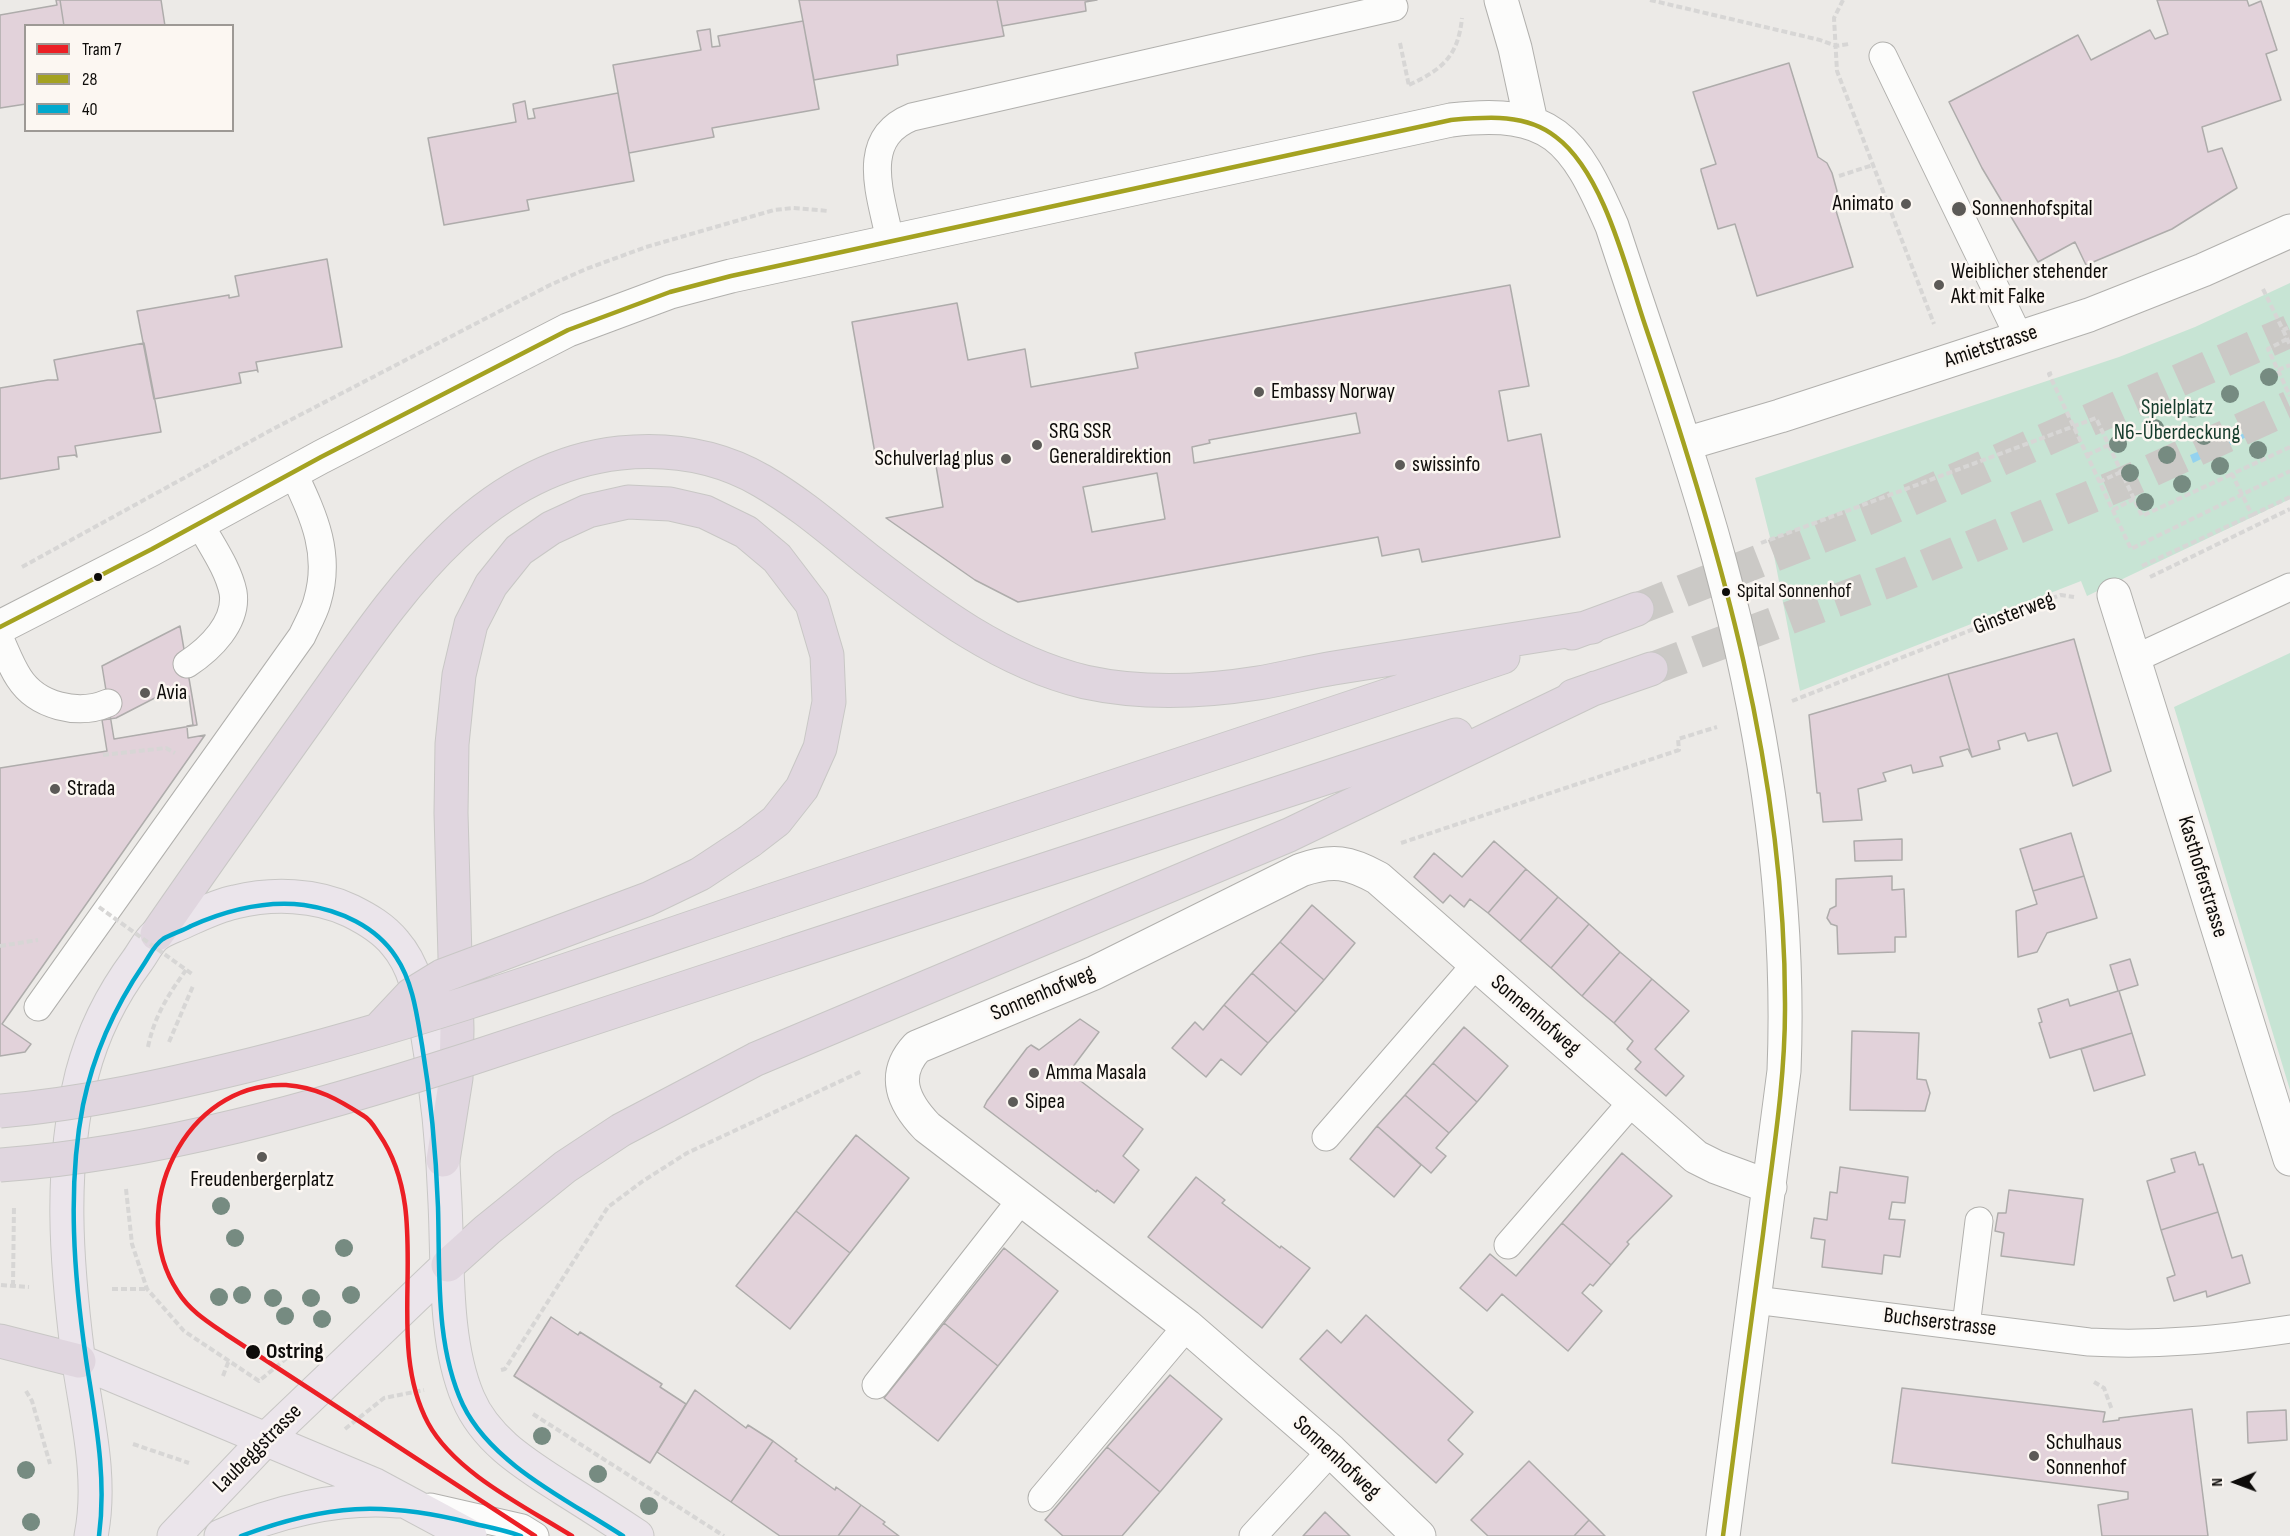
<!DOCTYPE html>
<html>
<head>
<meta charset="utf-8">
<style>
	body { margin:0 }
	#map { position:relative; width:2290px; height:1536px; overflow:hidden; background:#eceae7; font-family:"Sofia Sans Condensed",sans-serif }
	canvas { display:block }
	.legend { position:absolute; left:24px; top:24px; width:210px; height:108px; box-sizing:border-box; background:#fcf7f2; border:2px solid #9d9995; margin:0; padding:8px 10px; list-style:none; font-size:18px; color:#0e0c0a }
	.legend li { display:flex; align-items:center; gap:12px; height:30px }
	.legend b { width:30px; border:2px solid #9d9995 }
	.north { position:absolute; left:2206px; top:1452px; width:60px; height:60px; -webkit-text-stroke:4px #fcf7f2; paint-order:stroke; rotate:269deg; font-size:16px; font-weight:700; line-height:24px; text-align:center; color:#0e0c0a }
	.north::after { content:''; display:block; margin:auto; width:21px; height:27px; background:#0e0c0a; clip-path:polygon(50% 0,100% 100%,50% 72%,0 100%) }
</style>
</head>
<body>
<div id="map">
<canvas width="2290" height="1536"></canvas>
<ul class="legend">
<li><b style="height:8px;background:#ec1f25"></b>Tram 7</li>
<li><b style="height:8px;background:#a4a221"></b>28</li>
<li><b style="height:8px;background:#00a9ce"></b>40</li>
</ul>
<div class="north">N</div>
</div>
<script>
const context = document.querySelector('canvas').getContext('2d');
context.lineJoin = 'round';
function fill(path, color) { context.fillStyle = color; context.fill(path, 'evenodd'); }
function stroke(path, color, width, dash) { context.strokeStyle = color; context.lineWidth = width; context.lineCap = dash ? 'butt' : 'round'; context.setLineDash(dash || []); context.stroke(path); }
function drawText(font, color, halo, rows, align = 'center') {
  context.font = font + ' "Sofia Sans Condensed",sans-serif'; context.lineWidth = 5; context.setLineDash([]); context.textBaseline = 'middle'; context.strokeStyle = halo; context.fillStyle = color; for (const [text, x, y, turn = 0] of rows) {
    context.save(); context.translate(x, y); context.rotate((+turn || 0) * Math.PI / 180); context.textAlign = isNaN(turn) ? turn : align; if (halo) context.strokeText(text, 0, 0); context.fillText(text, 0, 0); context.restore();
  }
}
fill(new Path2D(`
	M2290,283V499L2087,596L2081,581L1800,691L1772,545L1755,478L2119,357L2195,327Z
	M2290,653V1090L2174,707Z`), '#c7e4d4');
fill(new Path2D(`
	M2267,424L2269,426L2193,463L2190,455Z`), '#94d2ef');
const building = new Path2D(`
	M56,0H60L64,26H26V104L0,108V15L57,5Z
	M60,0H161L165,26H64Z
	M799,0H997L1004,36L897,55L898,65L814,80Z
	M997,0H1097L1085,2L1086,11L1002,26Z
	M2157,0H2247L2249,6L2261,1L2277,50L2266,54L2281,100L2202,127L2208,152L2222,148L2237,188L2172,229L2086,265L2075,242L2038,262L1982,168L1949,102L2078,35L2091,60L2150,30L2155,39L2168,34Z
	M803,21L819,109L712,128L714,137L629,153L613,65L701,50L697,31L710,29L712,47L720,46L718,36Z
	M1789,63L1818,157L1827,163L1832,173L1837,191L1834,204L1853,267L1757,296L1735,224L1718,229L1701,171V169L1716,164L1693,92Z
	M618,93L634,181L527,200L529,210L444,225L428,138L516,122L513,104L525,101L528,119L535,118L533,109Z
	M327,259L342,347L256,362L258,372L257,370L239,373L241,383L154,399L137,311L229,295V298L239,296L235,276Z
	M1510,285L1529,386L1499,391L1508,441L1541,434L1560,537L1422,562L1419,549L1382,556L1378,537L1018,602L975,580L886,518L943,507L934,454L877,465L852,322L957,303L968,360L1025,349L1031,387L1138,368L1135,353ZM1356,413L1360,433L1194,463L1192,447L1210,443L1209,440ZM1157,473L1165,519L1092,532L1083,487Z
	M144,343L161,432L75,446L77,457L75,455L58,457L59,469L0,479V388L48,380H58L54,360Z
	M180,626L197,725L114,739L102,666Z
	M2074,639L2111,771L2073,786L2057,733L2028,741L2025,733L1998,741L2000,749L1972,757L1948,674Z
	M1948,674L1972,757L1968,749L1940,757L1943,766L1913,773L1911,765L1883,773L1886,781L1858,789L1862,820L1823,822L1820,793H1817L1809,715Z
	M180,685L182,697L189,696L193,725L187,726L188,738L205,735L2,1024L31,1044L25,1052L0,1056V768L107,751L102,720L116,718Z
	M2071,833L2084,876L2033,891L2020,849Z
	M1902,839V860L1855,861L1854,841Z
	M1494,841L1526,869L1488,913L1470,899L1464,907L1450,895L1443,903L1414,877L1434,853L1462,877Z
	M1526,869L1558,897L1520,941L1488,913Z
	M1892,876V890L1904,889L1906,937H1895V952L1838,954L1837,926L1831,924L1827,918L1830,909L1836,906V879Z
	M2084,876L2097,918L2047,933L2037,952L2018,957L2016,911L2037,904L2033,891Z
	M1558,897L1589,924L1551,968L1520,941Z
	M1312,905L1355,943L1324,980L1280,942Z
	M1589,924L1620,952L1582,996L1551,968Z
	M1280,942L1324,980L1296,1012L1252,973Z
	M1620,952L1652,979L1614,1023L1582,996Z
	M2130,959L2138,985L2119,991L2132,1033L2050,1058L2039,1023L2042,1022L2038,1009L2068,999L2070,1006L2118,991L2110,965Z
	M1252,973L1296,1012L1268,1043L1224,1005Z
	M1652,979L1689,1011L1655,1049L1684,1076L1666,1096L1635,1069L1641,1062L1627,1049L1633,1041L1614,1023Z
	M1224,1005L1268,1043L1241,1075L1221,1059L1206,1077L1172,1048L1195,1022L1203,1030Z
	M1080,1019L1099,1032L1069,1072L1143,1129L1123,1156L1139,1170L1114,1203L1097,1190L1096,1192L984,1107L987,1101L1027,1048L1031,1045L1039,1050Z
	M1464,1027L1508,1066L1477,1102L1433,1063Z
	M1852,1031L1919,1033L1917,1079L1926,1080L1930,1093L1925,1111L1850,1110Z
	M2132,1033L2145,1075L2094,1091L2081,1049Z
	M1433,1063L1477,1102L1449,1133L1405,1095Z
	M1405,1095L1449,1133L1436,1148L1446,1156L1431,1173L1377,1126Z
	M1377,1126L1421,1165L1394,1197L1350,1159Z
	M856,1135L909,1178L850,1253L796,1211Z
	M2195,1152L2199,1165L2203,1164L2218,1212L2161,1230L2147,1181L2175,1172L2171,1159Z
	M1622,1153L1672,1196L1627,1242L1629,1244L1611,1265L1562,1223Z
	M1840,1167L1908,1177L1905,1203L1892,1202L1889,1219L1905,1220L1900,1257L1884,1255L1882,1274L1822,1267L1825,1240L1811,1238L1814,1218L1827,1220L1830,1192L1837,1193Z
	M1196,1177L1225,1200L1222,1203L1280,1248L1281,1246L1310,1268L1262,1328L1148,1237Z
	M2009,1190L2083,1199L2074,1265L2001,1256L2004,1233L1995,1231L1998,1213H2006Z
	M796,1211L850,1253L790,1329L736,1286Z
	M2218,1212L2232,1258L2242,1255L2250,1283L2207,1297L2206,1291L2174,1301L2167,1278L2175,1275L2161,1230Z
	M1562,1223L1611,1265L1593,1286L1590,1284L1582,1293L1602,1311L1568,1351L1502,1294L1487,1311L1460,1288L1490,1254L1516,1276Z
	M1004,1248L1058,1291L998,1366L944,1323Z
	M1366,1315L1473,1412L1448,1440L1463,1454L1436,1483L1300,1359L1327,1330L1341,1343Z
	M551,1317L578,1335L580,1332L662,1384L660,1387L686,1404L650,1463L514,1376Z
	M944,1323L998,1366L938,1441L884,1398Z
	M1170,1375L1222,1419L1160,1492L1107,1447Z
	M1902,1388L2105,1412L2103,1422L2119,1420V1418L2192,1409L2208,1536H2102L2098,1505L2128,1499V1492L1892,1463Z
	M695,1390L746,1428L748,1425L773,1441L731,1502L657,1452Z
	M2286,1410L2287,1440L2248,1443L2247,1412Z
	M773,1441L797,1459L795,1461L835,1490L836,1487L861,1505L838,1536H780L731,1502Z
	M1107,1447L1160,1492L1122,1536H1063L1045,1520Z
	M1529,1461L1589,1520L1574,1536H1488L1471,1520Z
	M861,1505L885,1522L883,1524L899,1536H838Z
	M1325,1512L1350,1536H1303Z
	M1589,1520L1605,1536H1574Z`);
fill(building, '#e2d2da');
stroke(building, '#aeacab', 1.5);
stroke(new Path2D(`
	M1637,609L1869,518L2290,331
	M1651,669L1889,581L2124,483L2290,407`), '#cbc9c6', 33, [33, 16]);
const service = new Path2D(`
	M1883,56L2019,337
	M890,241C882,197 857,139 912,117L1394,7
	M0,639C6,652 11,666 19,678C37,706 78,716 108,703
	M2134,659L2290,587
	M187,664C210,649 238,622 233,592C228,568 211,545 200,524
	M38,1007L302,636C307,625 314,613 317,602C332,553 313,515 293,472
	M1326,1137L1476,964
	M1508,1245L1632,1102
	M1755,1300L2089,1342C2157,1346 2223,1339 2290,1329
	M1966,1326L1979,1221
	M876,1385L1021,1200
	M1042,1498L1187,1326
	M430,1507L522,1528L535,1536
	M1253,1536L1331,1451`);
const minor = new Path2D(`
	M1501,0L1515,48L1531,122
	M1685,444L1780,416L2089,315L2203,270L2290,231
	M2114,595L2290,1159
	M0,627L152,549L321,457L568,330L670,292L731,276L1451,120C1552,108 1574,138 1612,226C1648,337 1688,446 1719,559C1764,725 1791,898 1784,1071L1723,1536
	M1419,1536L1331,1451L1187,1326L927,1127C903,1102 891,1075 917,1047L1094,973L1301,870C1333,859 1349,862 1378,878L1696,1157L1716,1167L1770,1187`);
const primary = new Path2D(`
	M79,1361L375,1485L470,1536
	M91,1536C103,1477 86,1415 78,1356C66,1261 59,1168 82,1074C93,1032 111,996 137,961C143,953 148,942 155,936C161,931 169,928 176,925C195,917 215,906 235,902C272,893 316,894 351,911C367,919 383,928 395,943C416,967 421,1000 427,1031C437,1088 443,1145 445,1203C448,1265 444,1341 468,1398C486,1441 527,1465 564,1489C588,1504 613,1520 637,1536
	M174,1536L267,1438L448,1265
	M221,1536C274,1512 339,1496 398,1501`);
const motorway = new Path2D(`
	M1572,633L1637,609
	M1573,696L1651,669
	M770,901L1503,657
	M157,934C208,860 260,787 312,714C391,604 473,469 620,453C670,448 719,456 762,481C800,503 833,532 867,559C933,610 1002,662 1085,682C1140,694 1202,692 1258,683C1283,679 1309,672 1334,668C1420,654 1506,640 1592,627
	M788,954L1456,735
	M443,1160L456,1078L457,1029L451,813L452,744L459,675L471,624L491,585L519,550L551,528L588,511L628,502L670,504L705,512L746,532L777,558L812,604L827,655L829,702L820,748L802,788L776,821L750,841
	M448,1265L487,1230L565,1167L621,1130L756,1059L1289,835L1595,688
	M0,1341L79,1361`);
stroke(service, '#b1b0ad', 29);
stroke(minor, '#b1b0ad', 35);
stroke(primary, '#c8c7c5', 35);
stroke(motorway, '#c8c7c5', 35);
stroke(new Path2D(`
	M1650,0L1820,40L1836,46L1849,44
	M1843,0L1834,18L1837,71L1934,324
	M1400,43L1409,86
	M1409,85C1443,69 1458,56 1462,18
	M1839,176L1873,165
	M2263,289L2283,330L2290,327
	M2283,330L2290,345
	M2287,339L2268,349L2290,396
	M2278,370L2290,365
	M2052,373L2049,374L2131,549L2290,471
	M2087,455L2109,445
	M2099,482L2121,472
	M2113,510L2134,499
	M2252,515L2290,497
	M1761,543L2096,418L2142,516L2232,474
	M2142,566L2252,515L2232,474L2290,447
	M22,567L273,429L550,285L586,269L646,247L774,210L793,208L828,211
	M2150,577L2290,509
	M1792,701L2052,598L2061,595L2074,597
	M103,755L166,748L175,753
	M1401,843L1679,750L1678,739L1717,727
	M0,946L38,940
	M169,1042L193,986
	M148,1047C154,1017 168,995 186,970
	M126,1189L132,1244L147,1289L184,1331L259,1381L288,1357
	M1,1285L29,1287
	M13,1286L14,1205
	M112,1289H147
	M501,1370L505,1369L608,1207L643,1181L687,1153L862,1071
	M223,1376L229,1360
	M2094,1382L2104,1388L2112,1410
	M26,1391L32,1401L50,1464
	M533,1414L724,1536
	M345,1429L384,1398L424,1390
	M133,1444L189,1463`), '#d7d6d5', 4, [6, 3]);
stroke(service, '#fcfcfb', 27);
stroke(minor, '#fcfcfb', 33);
stroke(primary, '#ebe5eb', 33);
stroke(motorway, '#e0d6df', 33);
const motorwayBridge = new Path2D(`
	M379,1029L411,995L442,976L648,899L700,874L750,841
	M0,1111C84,1104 168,1085 250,1065C427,1021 598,959 770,901
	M0,1165C158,1154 319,1107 469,1059C575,1024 682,989 788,954`);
stroke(motorwayBridge, '#c8c7c5', 35, []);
stroke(new Path2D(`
	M99,907L192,974`), '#d7d6d5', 4, [6, 3]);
stroke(motorwayBridge, '#e0d6df', 33);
stroke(new Path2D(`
	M0,627L152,549L321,457L568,330L670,292L731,276L1451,120C1486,117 1526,113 1556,137C1604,173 1626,269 1645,325C1720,546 1786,773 1785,1009C1785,1085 1772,1159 1763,1234C1749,1335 1736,1435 1723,1536`), '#a4a221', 4.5);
stroke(new Path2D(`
	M99,1536C107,1476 95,1419 86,1359C74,1276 67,1187 83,1105C94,1052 114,1008 144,964C150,955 154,945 163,939C171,934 182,931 191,926C227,910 264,900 304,905C339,910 376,926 396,957C413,982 417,1016 422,1045C431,1099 436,1153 438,1207C440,1272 435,1345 463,1405C492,1465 570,1501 623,1536
	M241,1536C327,1504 383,1501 471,1523C488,1527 505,1530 521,1536`), '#00a9ce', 4.5);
stroke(new Path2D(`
	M535,1536L227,1335C208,1322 190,1311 178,1292C124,1210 185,1081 286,1085C317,1087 339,1100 364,1116C371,1120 375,1128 379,1134C437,1218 381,1335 428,1423C455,1473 526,1507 572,1536`), '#ec1f25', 4.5);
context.fillStyle = '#768b81';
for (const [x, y] of [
	[2269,377],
	[2230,394],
	[2192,409],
	[2155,428],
	[2204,436],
	[2118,444],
	[2258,450],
	[2167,455],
	[2220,466],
	[2130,473],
	[2182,484],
	[2145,502],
	[221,1206],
	[235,1238],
	[344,1248],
	[242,1295],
	[351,1295],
	[219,1297],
	[273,1298],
	[311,1298],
	[285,1316],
	[322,1319],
	[542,1436],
	[26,1470],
	[598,1474],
	[649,1506],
	[31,1522]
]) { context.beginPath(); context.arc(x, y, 9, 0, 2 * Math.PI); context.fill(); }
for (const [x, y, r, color] of [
	[1906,204,6,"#5c5a57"],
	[1959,209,8,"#5c5a57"],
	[1939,285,6,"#5c5a57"],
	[1259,392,6,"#5c5a57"],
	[1037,445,6,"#5c5a57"],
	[1006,459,6,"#5c5a57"],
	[1400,465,6,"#5c5a57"],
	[98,577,5,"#0e0c0a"],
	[1726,592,5,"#0e0c0a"],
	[145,693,6,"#5c5a57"],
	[55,789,6,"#5c5a57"],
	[1034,1073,6,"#5c5a57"],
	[1013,1102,6,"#5c5a57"],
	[262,1157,6,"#5c5a57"],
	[253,1352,8,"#0e0c0a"],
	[2034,1456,6,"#5c5a57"]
]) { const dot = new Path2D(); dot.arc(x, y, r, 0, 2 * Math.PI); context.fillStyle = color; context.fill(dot); stroke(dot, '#fcf7f2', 2); }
drawText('20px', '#0e0c0a', '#fcf7f2', [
	["Spital Sonnenhof",1737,592]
], 'left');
drawText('22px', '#0e0c0a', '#fcf7f2', [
	["Animato",1894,204,"right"],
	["Sonnenhofspital",1972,209],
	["Weiblicher stehender",1951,272],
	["Akt mit Falke",1951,297],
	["Embassy Norway",1271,392],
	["SRG SSR",1049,432],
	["Generaldirektion",1049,457],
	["Schulverlag plus",994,459,"right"],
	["swissinfo",1412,465],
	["Avia",157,693],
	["Strada",67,789],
	["Amma Masala",1046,1073],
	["Sipea",1025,1102],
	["Freudenbergerplatz",262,1180,"center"],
	["Schulhaus",2046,1443],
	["Sonnenhof",2046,1468]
], 'left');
drawText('22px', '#0e0c0a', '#fcf7f2', [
	["Amietstrasse",1991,347,-18],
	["Ginsterweg",2014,614,-21],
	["Kasthoferstrasse",2202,877,73],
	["Sonnenhofweg",1043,994,-23],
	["Sonnenhofweg",1535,1016,41],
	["Buchserstrasse",1940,1323,7],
	["Laubeggstrasse",258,1449,-45],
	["Sonnenhofweg",1336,1458,43]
]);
drawText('22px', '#163d2d', '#fcf7f2', [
	["Spielplatz",2177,408],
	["N6-Überdeckung",2177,433]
]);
drawText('bold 22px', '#0e0c0a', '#fcf7f2', [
	["Ostring",266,1352]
], 'left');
</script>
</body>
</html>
